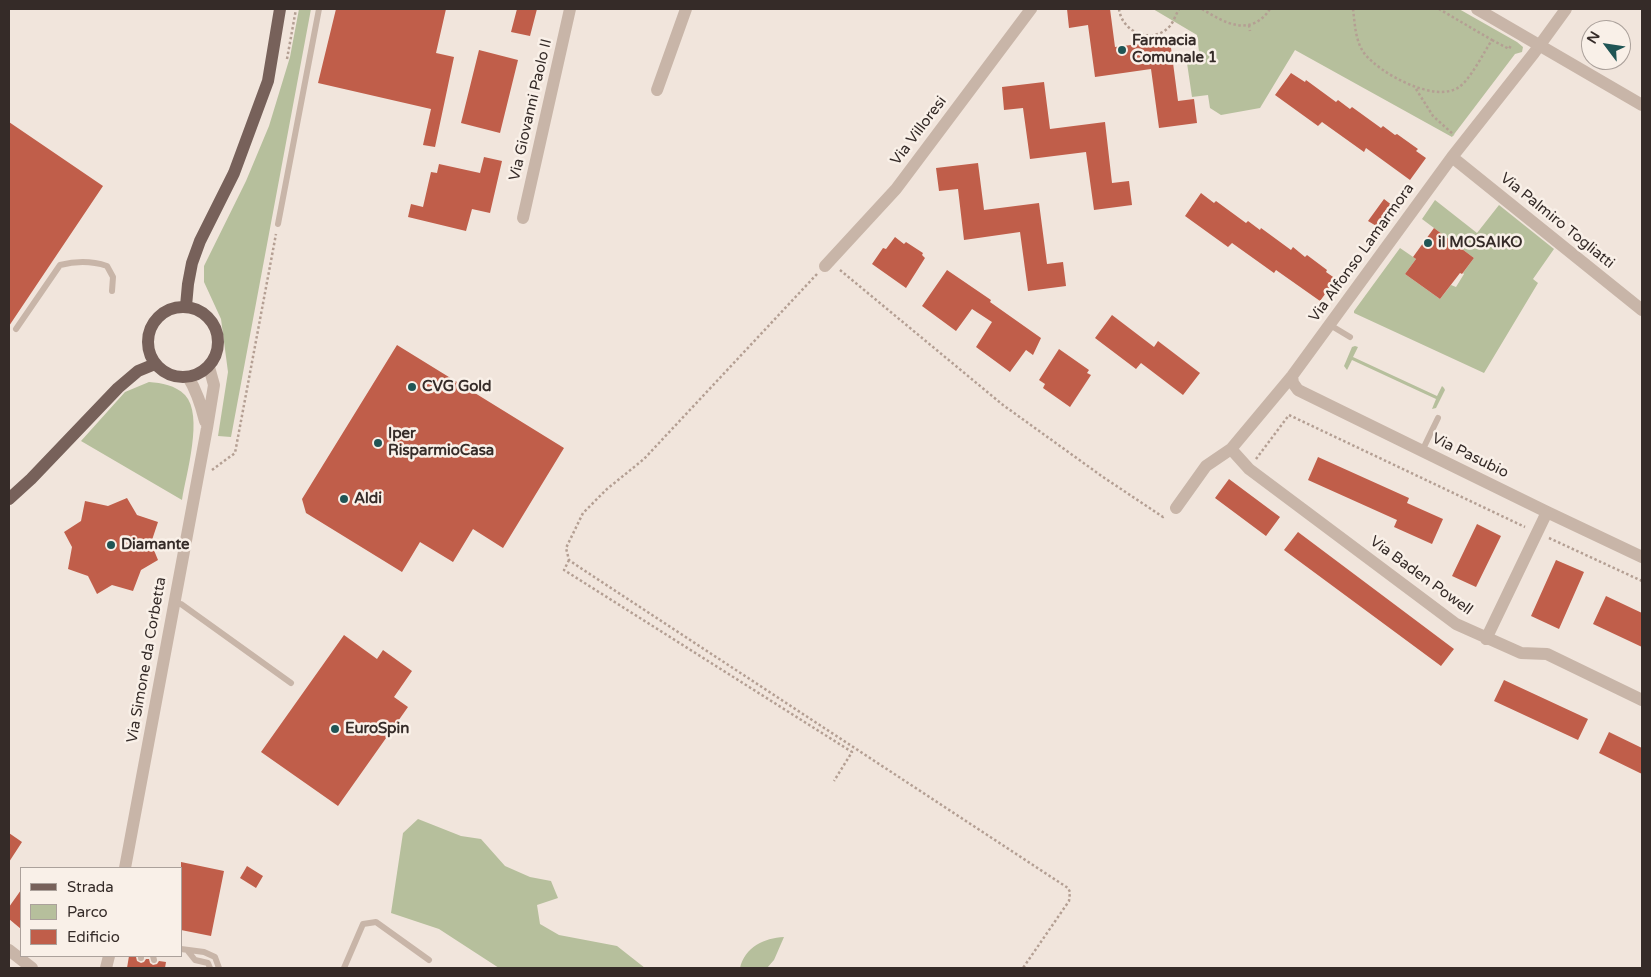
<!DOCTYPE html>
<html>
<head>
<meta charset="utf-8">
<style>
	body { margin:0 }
	#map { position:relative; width:1651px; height:977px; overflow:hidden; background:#f1e5dc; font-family:"Varela Round",sans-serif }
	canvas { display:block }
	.frame { position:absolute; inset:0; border:10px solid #352b28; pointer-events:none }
	.legend { position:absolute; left:20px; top:867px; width:162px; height:90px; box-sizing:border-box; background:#f9f0e8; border:1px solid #aba19b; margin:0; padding:6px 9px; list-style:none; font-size:15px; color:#352b28 }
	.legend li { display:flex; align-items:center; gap:10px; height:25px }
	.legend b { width:25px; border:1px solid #aba19b }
	.north { position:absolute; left:1581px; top:20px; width:50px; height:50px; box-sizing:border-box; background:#f9f0e8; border:1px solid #aba19b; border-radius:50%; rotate:301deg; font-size:14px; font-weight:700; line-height:20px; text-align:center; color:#352b28 }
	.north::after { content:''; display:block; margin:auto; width:18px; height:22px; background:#205555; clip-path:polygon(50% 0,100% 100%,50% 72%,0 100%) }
</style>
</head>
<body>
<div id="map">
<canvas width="1651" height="977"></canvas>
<div class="frame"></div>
<ul class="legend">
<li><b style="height:6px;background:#77615a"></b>Strada</li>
<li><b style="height:14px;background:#b6bf9c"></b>Parco</li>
<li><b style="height:14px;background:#c05e4a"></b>Edificio</li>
</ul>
<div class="north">N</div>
</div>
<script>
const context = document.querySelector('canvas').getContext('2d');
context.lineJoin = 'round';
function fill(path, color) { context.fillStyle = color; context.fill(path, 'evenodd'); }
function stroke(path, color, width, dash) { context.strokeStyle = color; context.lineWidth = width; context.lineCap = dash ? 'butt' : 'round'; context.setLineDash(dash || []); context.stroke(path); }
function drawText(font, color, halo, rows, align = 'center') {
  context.font = font + ' "Varela Round",sans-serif'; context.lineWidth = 5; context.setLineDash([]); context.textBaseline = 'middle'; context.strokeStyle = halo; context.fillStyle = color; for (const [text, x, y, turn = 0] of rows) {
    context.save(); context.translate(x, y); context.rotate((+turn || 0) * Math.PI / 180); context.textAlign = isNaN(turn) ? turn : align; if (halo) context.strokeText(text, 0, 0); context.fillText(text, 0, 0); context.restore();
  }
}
fill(new Path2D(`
	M299,9H311L231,437L218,436L228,372L221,319L204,282V266L246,181L269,126L290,57Z
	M1153,9H1459L1517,42L1523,47L1522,52L1515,54L1452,137L1295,50L1260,108L1221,115L1210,108L1208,95L1192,97L1187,63L1200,60L1197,35Z
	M1435,200L1477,233L1499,205L1554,249L1533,279L1538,283L1484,373L1354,313V311L1400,248L1416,259L1405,274L1440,299L1451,285L1456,287L1464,274L1463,273L1474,258L1422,219Z
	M1355,346L1358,347L1353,357L1437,396L1442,386L1444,388L1445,390L1436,408L1432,409L1436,399L1352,360L1347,370L1344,366L1352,347Z
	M149,382C162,383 175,385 185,395C204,415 186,474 182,500L81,441L125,392Z
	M418,819L461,836L481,839L505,866L530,877L551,881L558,898L537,905L540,924L559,935L617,946L645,968H499L439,929L391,913L403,833Z
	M784,937L774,960L767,968H740C745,947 764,938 784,937Z`), '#b6bf9c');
fill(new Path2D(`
	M336,9H446L436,53L454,57L435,147L423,145L431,109L318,83Z
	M517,9H537L530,36L511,32Z
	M1067,9H1110L1115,47L1170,40L1178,101L1194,99L1197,123L1159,128L1151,69L1095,77L1088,25L1069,28Z
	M479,50L518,60L500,133L461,123Z
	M1291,73L1305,82L1306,80L1336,102L1338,100L1350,109L1352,107L1381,128L1383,126L1395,135L1397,134L1418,149L1416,151L1426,158L1410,180L1366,148L1364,152L1322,122L1318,126L1275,95Z
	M1044,82L1050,129L1105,122L1112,183L1129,181L1132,205L1094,210L1086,152L1030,159L1023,108L1004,110L1002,87Z
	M9,122L103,186L9,326Z
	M484,157L502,161L490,213L472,209L466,231L408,217L411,204L423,207L431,172L437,173L439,164L480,173Z
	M978,163L984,210L1039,203L1047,264L1063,262L1066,286L1028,291L1020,232L964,240L958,189L939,191L936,168Z
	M1201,193L1214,203L1216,201L1246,223L1248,221L1260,230L1261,228L1291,250L1293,247L1305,257L1307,255L1327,270L1326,272L1336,279L1320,301L1276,270L1274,273L1232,243L1228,247L1185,216Z
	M1384,199L1393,206L1378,227L1368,221Z
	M1434,228L1474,258L1462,274L1460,273L1440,299L1405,274L1416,259L1413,257Z
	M895,237L904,244L906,242L923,253L922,255L925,258L906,288L872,264L883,248L886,249Z
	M947,270L991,300L990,302L1041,338L1033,355L1026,350L1010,372L976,347L992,322L972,309L956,331L922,306Z
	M1112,315L1154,347L1158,341L1200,373L1183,395L1141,363L1136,369L1095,338Z
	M397,345L564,448L503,548L473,529L453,562L420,542L402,572L306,513L302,499Z
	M1059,349L1089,370L1087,373L1091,375L1070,407L1043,388L1045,384L1039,380Z
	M1318,457L1409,498L1407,503L1443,519L1432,544L1394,527L1397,520L1308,480Z
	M1229,479L1280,517L1266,536L1215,498Z
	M127,498L137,515L158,522L151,543L158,560L141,570L133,591L112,585L97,594L88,576L68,569L72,547L64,532L81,521L85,501L108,506Z
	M1477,524L1501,536L1476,587L1452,576Z
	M1298,532L1454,649L1441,666L1284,550Z
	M1556,560L1584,572L1559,629L1531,616Z
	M1606,596L1642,613V647L1593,624Z
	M344,635L377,659L383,650L412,671L394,697L408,707L338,806L261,752Z
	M1504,680L1588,719L1578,740L1494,701Z
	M1609,732L1642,748V774L1599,753Z
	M9,833L22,842L9,862Z
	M181,862L224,871L211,936L181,930Z
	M247,866L263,876L256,888L240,878Z
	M21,890V929L9,919V907Z
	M129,956L136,957L137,961L141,963L144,962L146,959H149L150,963L153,965L157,964L159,961L166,962L165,968H127Z`), '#c05e4a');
stroke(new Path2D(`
	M1119,9C1122,33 1153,45 1170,26C1174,21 1176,14 1179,9
	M1202,9C1226,24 1251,37 1270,9
	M1353,9C1355,24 1355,40 1364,53C1379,73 1435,104 1459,87C1470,80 1484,52 1492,40L1439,9
	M1249,25L1250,31
	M1492,40L1509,49L1511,45
	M287,59L296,9
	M1416,89L1433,116L1454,135
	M840,270L1003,405L1103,477L1163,517L1165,515
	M817,274L644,459L607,489L583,513L566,548L569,560L579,567L1068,888L1070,892L1069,901L1023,968
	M1256,459L1289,415L1525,527
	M212,470L235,453L276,234
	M1549,538L1642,581
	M569,560L564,570L852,752L834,781`), '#b49f93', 2.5, [2.5, 2.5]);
stroke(new Path2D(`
	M278,224L319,9
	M1330,325L1350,337
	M16,329L60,265C76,261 92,261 107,266L113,277L112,291
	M1422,451L1438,418
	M174,604H181L291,683
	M181,949L204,952L215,957L219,968
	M187,950L195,960L208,963L210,968
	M153,956L154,960
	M141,958V956
	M344,968L363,924L376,922L429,960`), '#c8b5a8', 6);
stroke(new Path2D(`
	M657,90L686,9
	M1452,157L1642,310
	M523,218L570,9
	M825,266L896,189L1031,9
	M1292,376L1293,383L1298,390L1547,512L1642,557
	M1231,449L1249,469L1456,624L1521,653L1547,654L1642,700
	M1176,508L1206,466L1231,449L1292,376L1452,157L1534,53L1566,9
	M1486,639L1547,512
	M9,950L32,968`), '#c8b5a8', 12);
stroke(new Path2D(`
	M1477,9L1642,105
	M188,377C197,391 201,405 205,421
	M125,868L207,428L214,385L209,367
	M106,968L109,956`), '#c8b5a8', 12);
stroke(new Path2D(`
	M186,306L188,284L192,263L200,241L234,173L268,81L280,9
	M148 342a35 35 0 1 1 70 0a35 35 0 1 1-70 0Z
	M9,499L31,479L118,388L138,371L155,364`), '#77615a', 12);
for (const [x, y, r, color] of [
	[1122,50,5,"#205555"],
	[1428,243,5,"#205555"],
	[412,387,5,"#205555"],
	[378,443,5,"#205555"],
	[344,499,5,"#205555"],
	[111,545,5,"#205555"],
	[335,729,5,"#205555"]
]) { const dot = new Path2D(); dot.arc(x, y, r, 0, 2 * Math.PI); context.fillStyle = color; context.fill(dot); stroke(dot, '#f9f0e8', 2); }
drawText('bold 15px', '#352b28', '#f9f0e8', [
	["Farmacia",1132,41],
	["Comunale 1",1132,58],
	["il MOSAIKO",1438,243],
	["CVG Gold",422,387],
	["Iper",388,434],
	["RisparmioCasa",388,451],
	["Aldi",354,499],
	["Diamante",121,545],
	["EuroSpin",345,729]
], 'left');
drawText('15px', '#352b28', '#f9f0e8', [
	["Via Giovanni Paolo II",531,110,-77],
	["Via Villoresi",919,131,-53],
	["Via Palmiro Togliatti",1557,221,39],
	["Via Alfonso Lamarmora",1362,253,-54],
	["Via Pasubio",1470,456,26],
	["Via Baden Powell",1421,576,36],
	["Via Simone da Corbetta",147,660,-80]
]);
</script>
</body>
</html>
